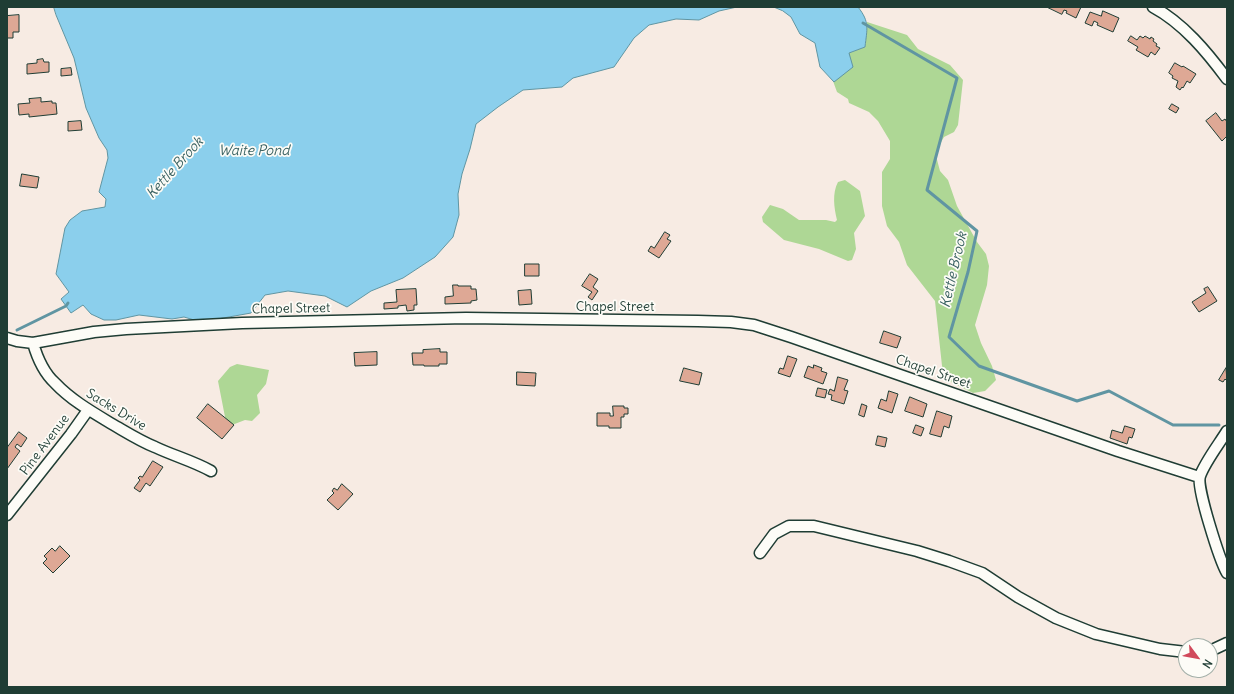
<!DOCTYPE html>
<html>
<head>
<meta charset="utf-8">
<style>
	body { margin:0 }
	#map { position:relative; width:1234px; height:694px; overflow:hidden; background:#f7ebe3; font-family:Delius,sans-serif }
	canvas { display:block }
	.frame { position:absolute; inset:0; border:8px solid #1f3d34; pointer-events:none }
	.north { position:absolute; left:1178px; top:638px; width:40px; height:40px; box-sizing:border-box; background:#fdfcf7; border:1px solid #a4b0a9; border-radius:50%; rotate:122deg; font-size:11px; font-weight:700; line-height:16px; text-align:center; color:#1f3d34 }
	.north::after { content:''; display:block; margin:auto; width:14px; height:18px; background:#d1495b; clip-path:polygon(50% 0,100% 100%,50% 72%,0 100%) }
</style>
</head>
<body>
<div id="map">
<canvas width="1234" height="694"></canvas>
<div class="frame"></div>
<div class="north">N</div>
</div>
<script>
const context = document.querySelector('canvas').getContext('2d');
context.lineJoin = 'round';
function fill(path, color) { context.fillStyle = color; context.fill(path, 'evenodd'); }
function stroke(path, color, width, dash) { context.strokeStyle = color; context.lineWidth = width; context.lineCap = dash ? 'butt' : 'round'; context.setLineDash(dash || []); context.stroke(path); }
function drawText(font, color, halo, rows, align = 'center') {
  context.font = font + ' Delius,sans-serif'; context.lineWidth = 3.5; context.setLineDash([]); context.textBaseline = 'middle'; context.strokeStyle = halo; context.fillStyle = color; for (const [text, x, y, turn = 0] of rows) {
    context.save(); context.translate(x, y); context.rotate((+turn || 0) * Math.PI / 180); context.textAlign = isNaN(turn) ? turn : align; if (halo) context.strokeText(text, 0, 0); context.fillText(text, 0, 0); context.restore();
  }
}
fill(new Path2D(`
	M867,22L907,35L918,49L950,65L963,80L958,125L954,132L944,137L937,149L936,156L940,171L948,180L957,206L977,242L986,254L989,266L987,285L975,325L981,343L992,366L996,380L985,391L973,393L951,382L943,375L935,301L907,265L899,242L887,226L882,206V172L890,159V141L878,121L869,112L849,103L848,99L837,92L833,81L834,82L848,53L865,47Z
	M845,180L860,191L865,216L854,233L856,249L852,260L848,261L819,249L784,240L763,222L762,217L770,205L783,209L799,220H826L835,222L837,220C834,208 832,193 838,182Z
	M237,364L269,370L266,384L257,395L260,413L252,421L245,420L232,425L226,422L218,381L230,367Z`), '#aed795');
const water = new Path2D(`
	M54,7H737L719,11L699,20L676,19L649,25L634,38L614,67L573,78L562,87L523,90L498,107L476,124L470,149L462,174L458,194L459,215L453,237L435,257L403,278L371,291L347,307L325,296L288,291L265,295L251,313L201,322L184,317L172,319L139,315L116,320H104L91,314L83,305L71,313L61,299L69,292L56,274L65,228L70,220L82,211L105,207L106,199L99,192L108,158L107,150L99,138L86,108L74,58L56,15Z
	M774,7H858C870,22 867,29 865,47L849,53L853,67L834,82L820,67L815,43L800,34L791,17L783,11Z`);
fill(water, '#8bcfec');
stroke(water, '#6095a2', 1);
stroke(new Path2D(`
	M863,23L957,78L927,190L977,231L968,272L949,337L979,366L1077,401L1109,391L1173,425H1219
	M17,330L66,306L68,303`), '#6095a2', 3);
const building = new Path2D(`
	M1047,7H1081L1076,18L1066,13L1067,11L1064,10L1062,14Z
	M1103,11L1119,18L1113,32L1097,25L1098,23L1094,21L1092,26L1085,23L1090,12L1101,16Z
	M19,15V32H13V38H7V16Z
	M1131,36L1137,40L1140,36L1143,38L1145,36L1150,39L1151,37L1154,39L1153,41L1157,44L1156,46L1160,48L1155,55L1151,52L1148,57L1136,50L1138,47L1128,41Z
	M43,59L44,62H49V72L27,74V64L37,63V60Z
	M1175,63L1182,67L1183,66L1196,74L1190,83L1187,81L1183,88L1182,87L1180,90L1176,87L1178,81L1172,78L1173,76L1169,73Z
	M71,68L72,75L61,76V69Z
	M41,98V102L52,101V103H56L57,114L29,117V114L19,115L18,104L30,103L29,99Z
	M1172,104L1179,108L1176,113L1169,109Z
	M1216,113L1222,121L1225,119L1227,122V136L1222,141L1206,121Z
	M81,121L82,130L68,131V122Z
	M22,174L39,177L37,188L20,186Z
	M665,232L670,235L667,239L671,241L659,258L648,251L651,246L654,248Z
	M525,264H539V276H525Z
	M590,274L598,279L593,287L598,291L592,300L588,297L592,292L582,286Z
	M453,285H458V286H471V289H476L477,300L471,301V303L445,304V297L453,296Z
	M1208,287L1217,301L1199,312L1192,302L1206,293L1204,289Z
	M416,289L417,305H414V310L407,311L406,305L398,306V308L384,309V303L397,302L396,290Z
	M531,290L532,304L519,305L518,291Z
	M884,331L901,337L897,348L880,343Z
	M440,349V352H447V364H439V366H424V365H413L412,353H423V350Z
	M377,352V365L355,366L354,353Z
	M788,356L797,359L790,377L778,373L780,368L783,369Z
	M814,365L822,368L821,371L827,373L823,384L804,377L808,366L813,368Z
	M684,368L702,373L699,385L680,381Z
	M1226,368L1227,381L1225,379L1223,382L1219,380Z
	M517,372L536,373L535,386L517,385Z
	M838,377L848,380L844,390L848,391L844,404L831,400L832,395L828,394L830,389L834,391Z
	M818,388L827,390L825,398L816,396Z
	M889,391L898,394L892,413L878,408L881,399L886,401Z
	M910,397L927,404L923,417L905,411Z
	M208,404L234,425L222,439L197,418Z
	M862,404L867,406L864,417L859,415Z
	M613,406H624V408H628V414H624V417H621V428H609V426H597V413H610V416H613Z
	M937,411L952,416L949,428L944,426L941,437L930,434Z
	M916,425L924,428L921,436L913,433Z
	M1125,426L1135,429L1132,438L1129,437L1127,444L1110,438L1112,430L1122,433Z
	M19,432L27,438L21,447L17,444L15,447L20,451L7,469V448Z
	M878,436L887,438L885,447L876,445Z
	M153,461L163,467L150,486L146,483L140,492L134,488L140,480L138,478L140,476L142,477Z
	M342,484L353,494L338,510L327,500L334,493L332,491L334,488L337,490Z
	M60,546L70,556L53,573L43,563L47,559L44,556L52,548L55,551Z`);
fill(building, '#dea895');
stroke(building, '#1f3d34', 1);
const minor = new Path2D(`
	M1153,7C1183,23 1207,52 1227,79
	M7,338L17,341L33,343L94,332L126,329L242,323L466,318L698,321L731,322L754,325L791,337L1118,451L1199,477
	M33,343C37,357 44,373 55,383C71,400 92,412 112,424C126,432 140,441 155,447C174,456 193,461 211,471
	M1227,431C1219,444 1205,462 1200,476C1196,487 1220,561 1227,573
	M7,515L71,434L88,410
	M760,553L774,534L789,526H814L917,551L949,561L982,573L1018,597L1056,618L1096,634L1160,649L1186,652
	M1210,651L1227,643`);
stroke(minor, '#1f3d34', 13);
stroke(minor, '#fdfcf7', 10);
drawText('13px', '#1f3d34', '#fdfcf7', [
	["Chapel Street",615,307],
	["Chapel Street",291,309,-1],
	["Chapel Street",933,372,19],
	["Sacks Drive",116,410,31],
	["Pine Avenue",45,445,-53]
]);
drawText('italic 14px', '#3a6262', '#fdfcf7', [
	["Waite Pond",254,151],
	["Kettle Brook",175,168,-48],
	["Kettle Brook",954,270,-77]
]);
</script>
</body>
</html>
